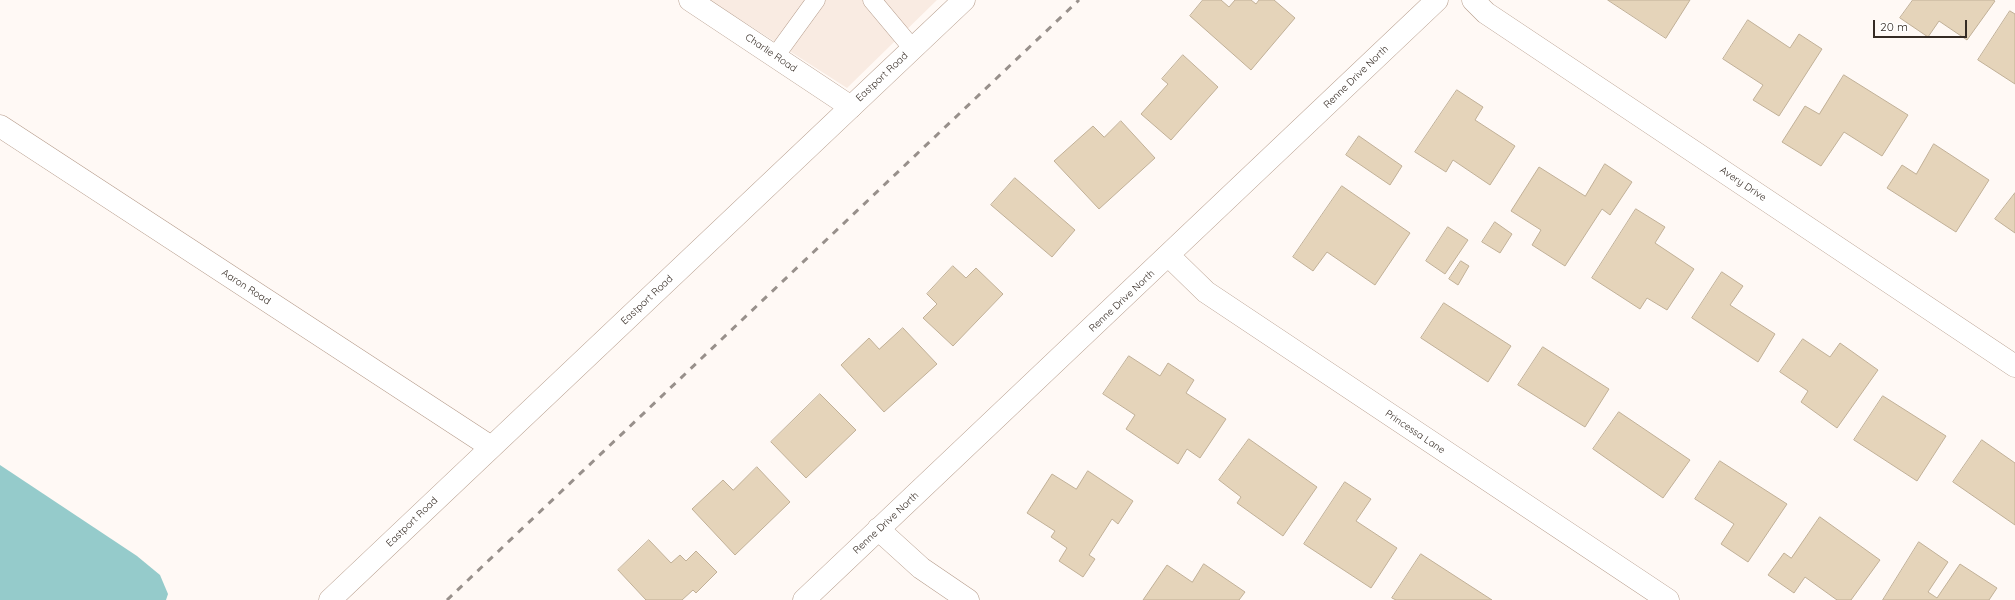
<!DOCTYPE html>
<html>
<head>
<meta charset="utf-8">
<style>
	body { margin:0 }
	#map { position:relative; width:2015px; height:600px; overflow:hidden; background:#fff9f5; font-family:Quicksand,sans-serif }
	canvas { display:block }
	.scale { position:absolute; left:1873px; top:20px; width:94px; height:18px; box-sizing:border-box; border:2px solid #352b24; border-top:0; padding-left:5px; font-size:12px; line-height:14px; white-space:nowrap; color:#352b24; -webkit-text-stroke:3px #fff; paint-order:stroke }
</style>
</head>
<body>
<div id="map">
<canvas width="2015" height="600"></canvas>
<div class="scale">20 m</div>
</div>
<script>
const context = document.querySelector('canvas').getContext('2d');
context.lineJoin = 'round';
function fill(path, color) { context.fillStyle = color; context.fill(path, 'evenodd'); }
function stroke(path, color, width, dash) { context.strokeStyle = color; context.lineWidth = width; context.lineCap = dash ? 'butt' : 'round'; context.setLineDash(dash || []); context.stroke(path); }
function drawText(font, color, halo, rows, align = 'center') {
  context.font = font + ' Quicksand,sans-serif'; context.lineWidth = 3; context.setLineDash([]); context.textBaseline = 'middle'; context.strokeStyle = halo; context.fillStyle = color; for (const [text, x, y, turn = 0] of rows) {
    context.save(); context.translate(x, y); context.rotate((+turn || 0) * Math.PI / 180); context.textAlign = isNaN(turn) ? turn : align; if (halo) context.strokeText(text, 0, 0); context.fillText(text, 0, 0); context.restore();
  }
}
fill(new Path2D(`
	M710,0H937L847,88Z`), '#f9ebe2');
fill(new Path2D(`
	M0,465L137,556L160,575L168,594L166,600H0Z`), '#95cbcb');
const building = new Path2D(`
	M1203,0H1221L1229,7L1235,0H1251L1256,4L1259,0H1274L1295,18L1251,70L1190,16Z
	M1608,0H1690L1666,38Z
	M1913,0H1993L1995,1L1967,40L1939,21L1928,37L1900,18Z
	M2010,11L2015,14V84L1978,60Z
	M1748,20L1790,48L1799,34L1822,49L1779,116L1753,100L1763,85L1723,59Z
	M1183,55L1218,87L1171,140L1141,114L1168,84L1162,79Z
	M1844,75L1908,115L1882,156L1844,132L1821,166L1782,142L1805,106L1819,114Z
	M1457,90L1483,107L1475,120L1515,146L1490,185L1453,160L1446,172L1415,152Z
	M1121,121L1155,158L1099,209L1054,161L1093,126L1104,137Z
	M1359,136L1402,166L1390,185L1346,155Z
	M1934,144L1989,180L1956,232L1887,188L1902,165L1916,174Z
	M1605,164L1632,182L1610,215L1602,209L1565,266L1532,245L1541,230L1511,211L1539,167L1585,196Z
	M1015,178L1075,230L1052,257L991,205Z
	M1342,186L1410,233L1375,285L1327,252L1313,271L1293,257Z
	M2015,193V233L1995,219Z
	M1636,209L1665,227L1655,243L1694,269L1667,310L1647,298L1640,309L1592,278Z
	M1495,222L1512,234L1500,253L1482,242Z
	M1448,227L1468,240L1445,274L1426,261Z
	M1461,261L1469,266L1458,285L1449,279Z
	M953,266L966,278L976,268L1003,294L953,346L923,318L937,304L927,294Z
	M1722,272L1743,286L1730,305L1775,334L1758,362L1692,318Z
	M1444,303L1511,346L1488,382L1421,338Z
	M903,328L937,364L884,412L841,365L869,338L879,349Z
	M1803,339L1830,357L1840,343L1878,370L1837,428L1801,402L1808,391L1780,372Z
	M1543,347L1609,389L1585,427L1518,385Z
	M1129,356L1160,376L1168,363L1194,380L1186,393L1226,419L1200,458L1187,449L1178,464L1126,429L1135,415L1103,394Z
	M820,394L856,430L806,478L771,442Z
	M1883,396L1946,436L1917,481L1854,440Z
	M1619,412L1690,460L1663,498L1593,449Z
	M1249,439L1317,487L1283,536L1237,503L1241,497L1219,480Z
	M1982,440L2015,463V525L1953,482Z
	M1720,461L1787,504L1748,562L1721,544L1734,524L1695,499Z
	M757,467L790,502L735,555L692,509L723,480L733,490Z
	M1088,471L1133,501L1118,524L1112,519L1089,555L1095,559L1083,577L1059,561L1067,548L1051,537L1055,531L1027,513L1052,474L1076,489Z
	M1345,482L1371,499L1356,521L1397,548L1371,588L1304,544Z
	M1820,517L1880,560L1851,600H1837L1805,577L1794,593L1768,575L1784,553L1791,558Z
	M649,540L671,563L680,555L686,561L696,551L717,572L696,593L693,590L682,600H646L618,570Z
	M1919,542L1948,562L1928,592L1937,598L1960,564L1997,588L1989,600H1883Z
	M1421,554L1492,600H1396L1392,598Z
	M1204,564L1245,592L1239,600H1143L1167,565L1192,582Z`);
fill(building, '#e5d4ba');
stroke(building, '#c1b097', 1);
const service = new Path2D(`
	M872,0L913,49
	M776,55L816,0`);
const minor = new Path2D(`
	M690,0L851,107
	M1473,0L1486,13L2015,366
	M0,126L491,447
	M1169,256L1206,292L1668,600
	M878,529L921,568L968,600
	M804,600L1437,0`);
const tertiary = new Path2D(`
	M330,600L964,0`);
stroke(service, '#b49a89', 19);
stroke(minor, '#b49a89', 23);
stroke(tertiary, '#b49a89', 23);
stroke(service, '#fff', 18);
stroke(minor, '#fff', 22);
stroke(tertiary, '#fff', 22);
stroke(new Path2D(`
	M447,600L1079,0`), '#98908b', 3, [7, 7]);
drawText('10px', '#352b24', '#fff', [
	["Charlie Road",771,53,34],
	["Eastport Road",882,77,-43],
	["Renne Drive North",1356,77,-44],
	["Avery Drive",1743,184,34],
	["Aaron Road",246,287,33],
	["Eastport Road",647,300,-43],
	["Renne Drive North",1122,301,-43],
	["Princessa Lane",1415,432,34],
	["Eastport Road",412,522,-44],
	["Renne Drive North",886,523,-43]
]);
</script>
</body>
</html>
